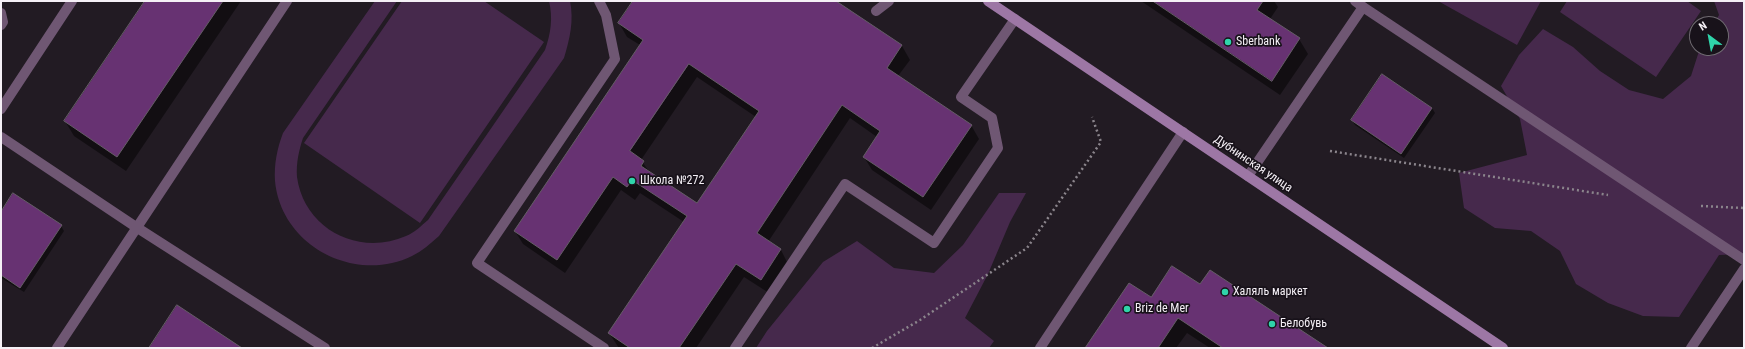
<!DOCTYPE html>
<html>
<head>
<meta charset="utf-8">
<style>
	body { margin:0 }
	#map { position:relative; width:1745px; height:349px; overflow:hidden; background:#221b23; font-family:"Roboto Condensed",sans-serif }
	canvas { display:block }
	.frame { position:absolute; inset:0; border:2px solid #f5f0f6; pointer-events:none }
	.north { position:absolute; left:1689px; top:16px; width:40px; height:40px; box-sizing:border-box; background:#18121a; border:1px solid #706b72; border-radius:50%; rotate:328deg; font-size:11px; font-weight:700; line-height:16px; text-align:center; color:#f5f0f6 }
	.north::after { content:''; display:block; margin:auto; width:14px; height:18px; background:#2fd4aa; clip-path:polygon(50% 0,100% 100%,50% 72%,0 100%) }
</style>
</head>
<body>
<div id="map">
<canvas width="1745" height="349"></canvas>
<div class="frame"></div>
<div class="north">N</div>
</div>
<script>
const context = document.querySelector('canvas').getContext('2d');
context.lineJoin = 'round';
function fill(path, color) { context.fillStyle = color; context.fill(path, 'evenodd'); }
function stroke(path, color, width, dash) { context.strokeStyle = color; context.lineWidth = width; context.lineCap = dash ? 'butt' : 'round'; context.setLineDash(dash || []); context.stroke(path); }
function drawText(font, color, halo, rows, align = 'center') {
  context.font = font + ' "Roboto Condensed",sans-serif'; context.lineWidth = 3.5; context.setLineDash([]); context.textBaseline = 'middle'; context.strokeStyle = halo; context.fillStyle = color; for (const [text, x, y, turn = 0] of rows) {
    context.save(); context.translate(x, y); context.rotate((+turn || 0) * Math.PI / 180); context.textAlign = isNaN(turn) ? turn : align; if (halo) context.strokeText(text, 0, 0); context.fillText(text, 0, 0); context.restore();
  }
}
fill(new Path2D(`
	M375,1H397L303,138C299,150 296,163 297,177C304,229 359,257 406,236C414,233 421,226 428,220L545,50C551,33 553,18 549,1H570C574,21 570,38 564,58L439,236C430,244 422,251 412,256C355,284 281,246 275,181C274,164 277,149 283,133Z
	M402,1H484L544,42L420,223L304,143Z
	M1438,1H1541L1517,45Z
	M1567,1H1687L1701,11L1656,77L1560,12Z
	M1714,1H1744V254L1719,255L1679,317L1643,316L1608,303L1576,284L1560,251L1531,231L1495,228L1464,208L1459,173L1527,155L1520,119L1501,86L1519,55L1543,29L1573,47L1600,71L1629,90L1663,99L1691,76L1700,48H1721V24H1714L1719,15Z
	M999,193H1026L1010,222L988,274L965,318L994,341L989,348H756L767,331L823,262L857,241L894,268L934,273L963,245Z`), '#46294c');
fill(new Path2D(`
	M146,1H241L126,171L74,136L65,121Z
	M634,1H835L902,46L910,60L898,76L971,125L979,139L931,210L872,170L864,157L877,137L850,118L768,242L781,250L788,264L769,293L744,277L696,348H619L609,333L684,222L640,193L635,200L621,190L565,273L523,244L515,231L640,45L627,37L619,23ZM697,77L756,117L697,205L650,173L641,160Z
	M1141,1H1274L1278,7L1270,19L1299,39L1308,54L1280,95Z
	M1432,108L1435,113L1404,158L1355,125L1352,120Z
	M1,214L61,226L64,231L24,292L1,278Z
	M1200,286L1327,348H1210L1187,333L1176,348H1087L1151,299Z`), '#0007');
const building = new Path2D(`
	M145,1H223L117,157L64,121Z
	M633,1H836L902,45L887,68L972,125L923,197L863,157L880,131L842,105L757,233L781,249L761,280L736,264L679,348H630L608,333L687,216L632,180L627,187L613,177L557,260L514,231L643,40L618,23ZM689,64L759,111L697,203L641,166L644,161L630,151Z
	M1153,1H1263L1257,10L1300,38L1272,81Z
	M1382,74L1432,108L1401,154L1351,120Z
	M13,193L62,225L20,288L1,275V212Z
	M1172,266L1200,284L1210,270L1328,348H1223L1178,318L1158,348H1085L1129,283L1151,297Z
	M177,305L242,348H149Z`);
fill(building, '#673272');
stroke(building, '#655d66', 1);
stroke(new Path2D(`
	M1330,151L1608,195
	M1701,206L1744,208
	M872,348L920,320L1027,248L1101,142L1092,117`), '#8b858c', 2.5, [2, 3]);
stroke(new Path2D(`
	M599,1L606,15L615,59L477,263L604,348
	M1363,7L1744,260
	M876,11L889,1
	M1,13L3,22L1,25
	M1,109L72,1
	M1,137L136,227L325,348
	M735,348L845,184L934,243L998,148L992,118L961,97L1015,19
	M1040,348L1183,132
	M1691,348L1744,269`), '#6f5773', 10);
stroke(new Path2D(`
	M1248,176L1363,7L1355,1
	M57,348L287,1`), '#6f5773', 10);
stroke(new Path2D(`
	M988,1L1503,348`), '#9d77a5', 10);
for (const [x, y, r, color] of [
	[1228,42,4,"#2fd4aa"],
	[632,181,4,"#2fd4aa"],
	[1225,292,4,"#2fd4aa"],
	[1127,309,4,"#2fd4aa"],
	[1272,324,4,"#2fd4aa"]
]) { const dot = new Path2D(); dot.arc(x, y, r, 0, 2 * Math.PI); context.fillStyle = color; context.fill(dot); stroke(dot, '#18121a', 1.5); }
drawText('12px', '#f5f0f6', '#18121a', [
	["Sberbank",1236,42],
	["Школа №272",640,181],
	["Халяль маркет",1233,292],
	["Briz de Mer",1135,309],
	["Белобувь",1280,324]
], 'left');
drawText('12px', '#f5f0f6', '#18121a', [
	["Дубнинская улица",1253,164,34]
]);
</script>
</body>
</html>
